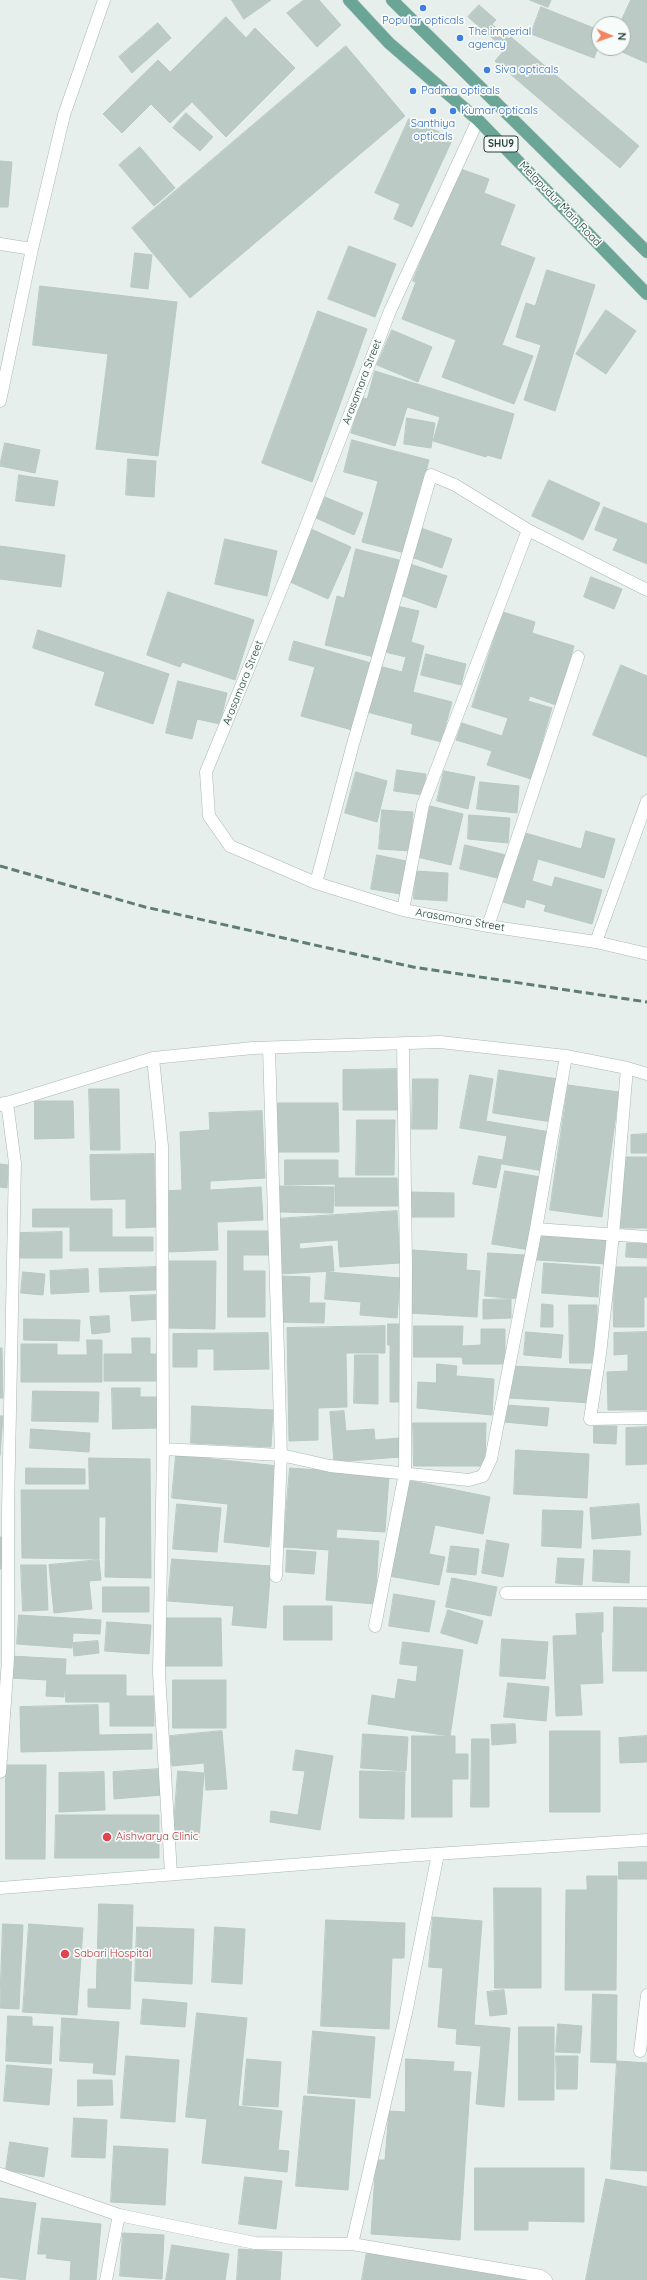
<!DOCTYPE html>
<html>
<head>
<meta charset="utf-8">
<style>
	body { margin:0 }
	#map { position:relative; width:647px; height:2280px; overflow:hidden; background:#e6efeb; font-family:Quicksand,sans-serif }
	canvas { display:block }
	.north { position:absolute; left:591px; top:16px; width:40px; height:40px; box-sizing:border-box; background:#f7fbf9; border:1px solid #a3b1ad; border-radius:50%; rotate:92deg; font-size:11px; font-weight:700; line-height:16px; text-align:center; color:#24423a }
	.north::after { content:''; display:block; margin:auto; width:14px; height:18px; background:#f4845f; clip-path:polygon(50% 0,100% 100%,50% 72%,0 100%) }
</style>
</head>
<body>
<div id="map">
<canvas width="647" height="2280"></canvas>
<div class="north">N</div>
</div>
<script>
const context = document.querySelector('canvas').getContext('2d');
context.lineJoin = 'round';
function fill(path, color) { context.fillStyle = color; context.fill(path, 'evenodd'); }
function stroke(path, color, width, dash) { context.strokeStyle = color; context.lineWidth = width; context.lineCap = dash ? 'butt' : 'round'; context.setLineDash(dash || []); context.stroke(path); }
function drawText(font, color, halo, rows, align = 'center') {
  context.font = font + ' Quicksand,sans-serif'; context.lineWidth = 3.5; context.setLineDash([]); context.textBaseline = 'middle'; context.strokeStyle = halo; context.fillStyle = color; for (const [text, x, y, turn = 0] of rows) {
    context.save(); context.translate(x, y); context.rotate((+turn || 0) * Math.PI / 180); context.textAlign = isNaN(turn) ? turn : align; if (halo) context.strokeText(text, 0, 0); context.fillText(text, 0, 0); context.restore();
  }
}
const building = new Path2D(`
	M232,0H271L244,19Z
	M304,0H319L341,25L317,47L287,13Z
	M530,0H551L548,7Z
	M631,0H647V63L613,48H623V24H620Z
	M479,5L496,20L492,24L509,39L511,37L639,146L620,168L495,61L505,49L468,17Z
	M541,7L599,30V45L594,58L531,34Z
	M226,17L246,38L255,28L295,68L226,137L192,102L170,123L151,104L122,133L103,114L158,60L170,72Z
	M158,23L171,38L132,73L119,57Z
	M346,46L405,116L190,298L132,228Z
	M186,113L213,137L200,151L173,128Z
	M409,119L453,138L412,227L394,219L400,204L375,193Z
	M140,147L175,188L154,206L119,165Z
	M0,161L12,162L8,207H0Z
	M458,168L489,179L484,193L515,205L500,245L535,258L502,345L533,356L514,404L442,377L456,340L402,319L416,282L413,281Z
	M349,246L396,264L375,317L328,299Z
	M135,253L152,255L148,289L131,287Z
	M547,270L595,285L555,411L524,400L541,345L516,337L526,303L535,306Z
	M40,286L177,302L158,456L96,449L108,354L33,345Z
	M606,310L636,331L606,374L576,354Z
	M318,311L367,329L312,482L262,463Z
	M392,330L432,347L418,382L377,365Z
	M375,371L514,414L501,459L487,455L486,457L433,441L440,417L407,407L395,446L351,433L361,397L367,399Z
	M407,418L435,423L431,448L404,444Z
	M352,440L429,460L405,553L362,542L378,481L344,472Z
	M5,443L40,450L35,473L0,466Z
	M128,459L156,461L154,497L126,495Z
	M19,475L58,481L54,506L16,501Z
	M549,480L600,503L583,540L532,516Z
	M325,497L363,513L354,535L316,518Z
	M604,507L647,524V564L613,550L618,539L595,530Z
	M421,528L452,539L442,568L411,557Z
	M311,529L351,547L328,599L288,581Z
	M225,539L277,551L267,596L215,584Z
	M0,546L65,555L61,587L0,579Z
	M356,549L399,560L374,657L325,645L337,596L344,598Z
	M410,564L447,576L436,608L400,595Z
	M591,577L622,589L614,609L584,597Z
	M168,592L254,620L235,680L182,662L180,667L147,655Z
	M397,606L419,611L411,642L424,646L413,692L452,702L441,742L411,734L413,724L367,712L379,666L402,672L406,657L385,652Z
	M503,612L535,622L532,633L574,646L556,705L530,696L528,701L552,708L531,779L487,765L492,751L456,740L462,723L502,736L508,718L472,707Z
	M38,630L169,674L153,724L95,705L105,672L33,648Z
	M294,641L371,663L352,730L301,716L315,667L289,660Z
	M426,654L466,664L461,685L421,675Z
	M621,665L647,676V757L593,735Z
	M178,681L227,693L220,724L197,719L192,739L166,733Z
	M397,770L426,774L423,795L394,791Z
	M444,771L475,777L468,809L437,801Z
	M356,772L387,781L377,822L345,813Z
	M480,782L519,786L517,813L477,809Z
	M430,806L463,814L451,865L417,857Z
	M382,810L413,812L410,851L379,849Z
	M469,815L510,818L508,843L468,839Z
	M586,831L615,839L604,878L538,859L532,881L552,887L555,877L602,890L592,924L544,911L546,905L526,899L524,908L503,902L522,832L581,849Z
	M465,845L506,855L501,879L460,869Z
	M377,855L406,861L400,894L371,889Z
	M415,871L448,873L447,901L414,899Z
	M400,1069L401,1110H343V1070Z
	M499,1070L558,1079L552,1122L493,1113Z
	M470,1075L493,1079L486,1121L550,1132L544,1171L502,1164L507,1136L460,1128Z
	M413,1079H438L437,1129H412Z
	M568,1085L619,1092L602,1217L550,1210Z
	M89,1089H119L120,1150H91Z
	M35,1101H73L74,1138L35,1139Z
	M278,1103H338L339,1152H278Z
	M262,1111L265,1178L210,1181V1190L261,1187L263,1220L217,1222L218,1250L168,1252L165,1191L182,1190L180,1132L210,1130L209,1113Z
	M357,1120H395L394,1175H356Z
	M647,1134V1153H631V1135Z
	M154,1154L156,1227L126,1228V1199L91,1200L90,1155Z
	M479,1156L502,1160L496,1188L473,1184Z
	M622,1157H647V1228H621Z
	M285,1160H338V1178H397L398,1206H335V1184L285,1185Z
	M0,1164L8,1165L7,1188L0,1187Z
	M505,1171L541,1177L530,1250L492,1244Z
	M280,1186L334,1187L333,1213L279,1212Z
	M411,1192L454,1193V1217H411Z
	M33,1209H112V1237H153V1251H70V1227H33Z
	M397,1211L400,1263L340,1267L338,1240L299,1243L300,1249L332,1246L334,1271L279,1274L275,1219Z
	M228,1231H270V1255H243V1271H265V1317H228Z
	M62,1232V1258H20V1233Z
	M538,1236L608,1240L607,1264L537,1260Z
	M627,1243L647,1244V1258L626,1257Z
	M413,1250L467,1254L466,1270L480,1271L477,1317L409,1313Z
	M488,1253L525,1255L522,1299L485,1296Z
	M169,1261H216L215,1329L168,1328Z
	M544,1263L600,1267L598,1297L542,1293Z
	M156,1267V1290L100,1292L99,1269Z
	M613,1267H647V1297H644V1327H614Z
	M88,1269L89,1292L51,1294L50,1271Z
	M23,1272L45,1274L43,1295L21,1293Z
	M327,1272L400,1278L397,1318L360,1315L361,1302L325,1299Z
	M280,1276L310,1277L309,1303H325L324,1323L279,1322Z
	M157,1295L159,1319L132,1321L130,1296Z
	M511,1299V1318L483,1319V1300Z
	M542,1304L553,1305V1327H541Z
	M569,1305H597V1363H570Z
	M109,1316L110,1332L92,1334L90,1317Z
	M24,1319L80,1320L79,1341L24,1340Z
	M388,1324H404V1402H390V1345H388Z
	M385,1326V1353H346L347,1407L318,1408V1440L289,1441L287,1328Z
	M414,1326H463L462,1346L481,1345V1329H505V1364H463L462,1357H414Z
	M526,1332L563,1335L561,1358L524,1355Z
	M647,1332V1410H608L607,1372L628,1371V1354L614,1355V1333Z
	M268,1333L269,1369L214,1370V1349H197V1367H173V1334Z
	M132,1338H150V1354H162V1381H104V1354H132Z
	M87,1340H102V1382H21V1344H57V1355H87Z
	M0,1348H2L3,1398H0Z
	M355,1355H378V1404L354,1403Z
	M437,1364L457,1366L456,1376L494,1379L492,1415L417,1408L418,1382L436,1383Z
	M511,1366L594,1370L592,1403L509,1398Z
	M112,1388H140V1397H158L159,1428L113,1429Z
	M33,1391L99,1392L98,1422L32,1421Z
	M505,1405L549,1408L547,1426L504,1422Z
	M192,1406L273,1410L271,1447L191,1443Z
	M344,1411L346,1431L374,1429L375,1440L400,1438L401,1457L334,1462L330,1412Z
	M0,1416H3L0,1455Z
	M413,1423H486L485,1466H414Z
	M594,1426H617L616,1444L594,1443Z
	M647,1427V1464L626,1465V1428Z
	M31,1429L90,1433L89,1452L30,1448Z
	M516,1450L589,1454L587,1498L514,1494Z
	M176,1455L278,1466L269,1547L224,1542L228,1504L172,1498Z
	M89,1458L150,1459L151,1578L105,1577L106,1517H99V1559L22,1558L21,1490H89Z
	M26,1468L85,1469V1484H26Z
	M290,1468L389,1475L385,1532L337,1529L336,1538L379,1541L375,1604L326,1600L329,1550L283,1547Z
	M407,1480L490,1497L483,1534L435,1525L429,1554L445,1557L439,1585L389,1576Z
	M177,1504L221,1508L217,1552L173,1549Z
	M639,1504L641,1535L592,1539L590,1508Z
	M543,1510L583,1511L581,1548L542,1546Z
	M0,1537H3L1,1569H0Z
	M487,1540L509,1544L503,1577L482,1573Z
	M451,1546L479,1549L476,1575L447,1572Z
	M287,1550L316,1552L314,1574L286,1572Z
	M594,1550L630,1551L629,1583L593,1581Z
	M558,1558L584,1559L582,1585L556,1583Z
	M172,1559L271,1566L266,1628L232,1625L234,1606L168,1601Z
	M99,1560L101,1580L89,1581L92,1609L54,1613L49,1565Z
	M21,1565H46L48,1610L23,1611Z
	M452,1578L497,1587L491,1616L446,1607Z
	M103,1587H149V1612H103Z
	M394,1594L435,1601L429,1632L389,1626Z
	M284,1606H332V1640H284Z
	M614,1607L647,1608V1671H613Z
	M448,1610L483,1621L477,1644L441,1633Z
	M603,1613V1632H601L603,1683L580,1684L582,1715L556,1716L553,1636L577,1635L576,1614Z
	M19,1615L101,1620L100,1634L73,1633L72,1648L17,1644Z
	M164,1618H221L222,1666H164Z
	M107,1622L151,1625L149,1654L105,1651Z
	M502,1639L548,1642L545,1679L500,1676Z
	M98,1641L99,1653L74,1656L73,1643Z
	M403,1642L463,1650L450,1736L368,1724L372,1695L395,1699L398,1679L416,1682L418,1666L400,1664Z
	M10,1656L66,1659L64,1697L46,1696L47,1680L9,1678Z
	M66,1675H126V1696H154V1726H110V1702H66Z
	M173,1680H226V1728H173Z
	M508,1683L549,1687L546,1721L504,1717Z
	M98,1705L99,1735L152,1734V1749L21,1752L20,1707Z
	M515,1724L516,1743L492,1745L491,1725Z
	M222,1731L227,1789L206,1790L204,1763L172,1766L170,1736Z
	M550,1731H600V1812H550Z
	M363,1734L408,1737L406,1771L361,1768Z
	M412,1736H455V1754H468V1779H452V1817H412Z
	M647,1736V1762L620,1763L619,1738Z
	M472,1739H489V1807H471Z
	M296,1750L333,1756L320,1830L270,1822L271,1811L298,1815L305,1771L293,1770Z
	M6,1765H46L45,1859H6Z
	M160,1769L162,1795L114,1799L113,1772Z
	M178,1771L204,1773L199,1839L173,1837Z
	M360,1771L405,1772L404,1819L360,1818Z
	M104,1772L105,1810L59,1812V1773Z
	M56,1815H159V1858H55Z
	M619,1862H647V1879H619Z
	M587,1876H617L616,1990H565L566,1890H587Z
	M494,1888H541V1988H495Z
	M99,1904L133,1905L130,2009L88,2007V1989H96Z
	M433,1917L482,1921L474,2025L510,2028L504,2107L476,2104L481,2046L456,2044L457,2029L438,2027L443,1968L429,1967Z
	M326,1920L405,1923L404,1958H392L389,2029L321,2026Z
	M3,1924L23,1925L19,2009L0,2008Z
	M29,1924L83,1928L77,2015L23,2012Z
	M137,1927L194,1929L192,1984L135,1981Z
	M215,1927L245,1929L242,1984L212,1982Z
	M504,1990L507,2014L490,2016L487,1992Z
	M593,1994L617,1995L616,2063L591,2062Z
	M143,1999L187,2003L185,2027L141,2024Z
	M197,2013L247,2018L238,2106L282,2111L278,2150L289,2151L287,2172L202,2163L207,2119L186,2117Z
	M8,2016L32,2017V2026L53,2027L51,2064L6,2061Z
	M62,2018L119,2022L115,2075L93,2073L94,2063L60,2061Z
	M558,2024L582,2026L580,2053L556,2052Z
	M519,2027H554V2100H519Z
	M313,2031L375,2037L370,2098L308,2093Z
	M126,2056L179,2060L175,2122L121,2118Z
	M556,2056H578L577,2089H557Z
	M247,2059L281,2062L278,2107L243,2105Z
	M406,2059L454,2062L453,2071L471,2072L460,2240L371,2234L376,2160H385L389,2111L405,2112Z
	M617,2061L647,2063V2171L611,2169Z
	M7,2065L52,2069L49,2105L4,2101Z
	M78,2080H112L113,2105L78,2106Z
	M304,2096L355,2100L348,2190L296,2186Z
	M74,2118L107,2120L105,2158L72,2157Z
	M10,2142L48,2148L44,2177L6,2170Z
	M114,2146L168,2149L165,2205L111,2202Z
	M475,2168H584V2222L528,2221V2230H475Z
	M245,2177L282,2181L276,2229L239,2224Z
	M606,2179L647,2187V2280H586Z
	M0,2198L36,2203L25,2280L0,2277Z
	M42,2218L101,2224L96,2280H70L71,2261L46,2258L47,2254H38Z
	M123,2233L164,2235L162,2279L120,2276Z
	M172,2245L229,2254L225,2280H166Z
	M239,2249L282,2252L280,2280H237Z
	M367,2251L523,2278V2280H362Z`);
fill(building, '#bbcac4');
stroke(building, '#b8c9c2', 1);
const lane = new Path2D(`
	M640,2051L647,1995`);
const street = new Path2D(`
	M478,120L390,311L287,575L206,772L209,816L230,846L316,883L403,910L488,926L596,942L647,954
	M0,244L32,249
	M0,401L32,249L64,115L104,0
	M316,883L353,744L431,475L455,485L528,530L647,590
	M403,910L423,805L528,530
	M488,926L578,657
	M596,942L647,801
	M269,1048L281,1455L276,1576
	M627,1068L613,1235L600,1354L590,1419L647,1418
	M0,1105L153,1058
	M536,1229L647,1237
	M163,1449L281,1455L330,1466L469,1480L483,1476L491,1459L536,1229L566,1056
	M506,1593H647
	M375,1626L405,1473L406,1266L403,1043
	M0,1772L8,1659V1509L15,1163L8,1110L4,1103
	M171,1874L159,1673L163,1449L162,1146L153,1058L253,1048L440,1042L566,1056L627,1068L647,1074
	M0,2174L119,2215L255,2243L352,2244L541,2276L546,2280
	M352,2244L406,2013L438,1854
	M106,2280L119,2215`);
const secondary = new Path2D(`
	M0,1888L405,1856L647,1840`);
const primary = new Path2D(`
	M349,0L389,43L478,120L647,294
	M392,0L647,252`);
stroke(lane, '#a8b8b2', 13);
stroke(street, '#a8b8b2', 13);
stroke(secondary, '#a4bbb3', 13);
stroke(primary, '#c2cac8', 13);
stroke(lane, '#fff', 12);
stroke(street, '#fff', 12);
stroke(secondary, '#fff', 12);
stroke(primary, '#6aa596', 12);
stroke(new Path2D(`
	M0,866L145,907L413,967L647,1002`), '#5f7d75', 3, [8, 4]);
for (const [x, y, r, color] of [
	[423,8,4,"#3f7fe0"],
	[460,38,4,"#3f7fe0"],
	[487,70,4,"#3f7fe0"],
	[413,91,4,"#3f7fe0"],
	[433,111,4,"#3f7fe0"],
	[453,111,4,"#3f7fe0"],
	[107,1837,5,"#e0444e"],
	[65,1954,5,"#e0444e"]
]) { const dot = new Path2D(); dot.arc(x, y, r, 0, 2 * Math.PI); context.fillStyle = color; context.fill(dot); stroke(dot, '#f7fbf9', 1.5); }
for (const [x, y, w] of [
	[501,144,34]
]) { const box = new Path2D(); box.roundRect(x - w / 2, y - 8, w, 16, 3); context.fillStyle = '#f7fbf9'; context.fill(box); stroke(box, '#24423a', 1); }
drawText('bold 10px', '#24423a', null, [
	["SHU9",501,144]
]);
drawText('11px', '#366cbe', '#f7fbf9', [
	["Popular opticals",423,21,"center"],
	["The imperial",468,32],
	["agency",468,45],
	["Siva opticals",495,70],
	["Padma opticals",421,91],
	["Kumar opticals",461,111],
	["Santhiya",433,124,"center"],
	["opticals",433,137,"center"]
], 'left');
drawText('11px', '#24423a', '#f7fbf9', [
	["Melapudur Main Road",560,204,46],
	["Arasamara Street",362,382,-69],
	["Arasamara Street",243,683,-68],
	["Arasamara Street",460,920,10]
]);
drawText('11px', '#be3a42', '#f7fbf9', [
	["Aishwarya Clinic",116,1837],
	["Sabari Hospital",74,1954]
], 'left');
</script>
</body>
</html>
